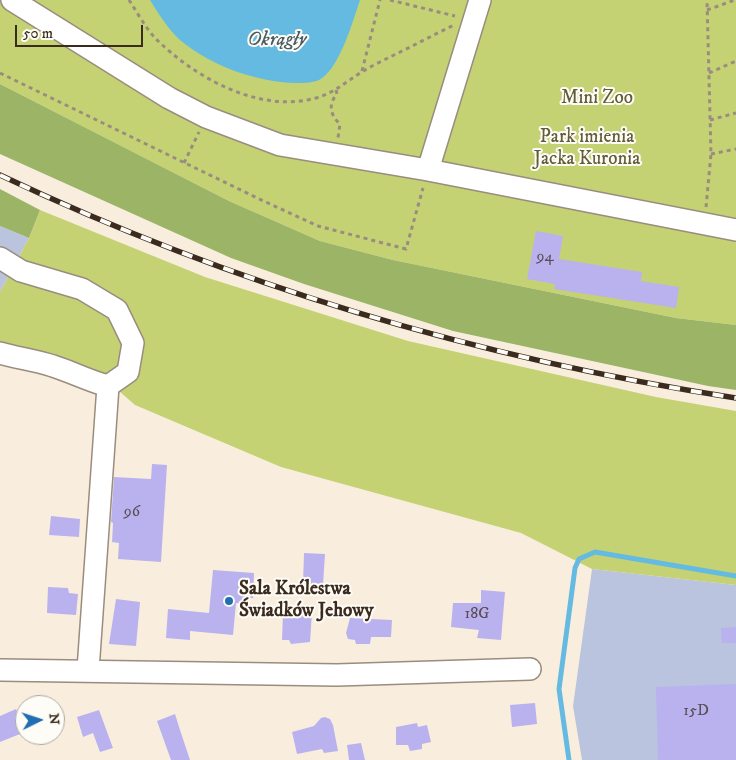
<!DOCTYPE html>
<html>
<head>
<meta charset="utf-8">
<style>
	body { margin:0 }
	#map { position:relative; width:736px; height:760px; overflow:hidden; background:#f9eede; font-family:"IM FELL DW Pica",serif }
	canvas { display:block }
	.north { position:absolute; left:15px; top:695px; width:50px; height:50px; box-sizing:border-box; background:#fdfcf7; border:1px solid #afa8a0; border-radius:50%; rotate:86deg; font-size:14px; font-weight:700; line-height:20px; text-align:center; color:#3b2a1e }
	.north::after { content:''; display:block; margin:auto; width:18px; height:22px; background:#1f6fb2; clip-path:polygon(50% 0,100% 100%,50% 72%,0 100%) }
	.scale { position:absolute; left:15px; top:25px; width:128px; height:22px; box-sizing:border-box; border:2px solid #3b2a1e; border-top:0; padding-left:6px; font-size:15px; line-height:18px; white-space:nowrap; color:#3b2a1e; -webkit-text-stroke:4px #fdfcf7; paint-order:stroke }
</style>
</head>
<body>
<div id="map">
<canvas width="736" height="760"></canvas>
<div class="north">N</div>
<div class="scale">50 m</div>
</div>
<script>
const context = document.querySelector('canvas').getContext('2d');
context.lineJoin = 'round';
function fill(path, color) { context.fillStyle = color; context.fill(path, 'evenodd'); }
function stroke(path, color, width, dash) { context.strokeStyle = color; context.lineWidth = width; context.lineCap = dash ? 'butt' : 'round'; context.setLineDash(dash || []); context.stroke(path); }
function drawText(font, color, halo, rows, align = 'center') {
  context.font = font + ' "IM FELL DW Pica",serif'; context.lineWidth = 4; context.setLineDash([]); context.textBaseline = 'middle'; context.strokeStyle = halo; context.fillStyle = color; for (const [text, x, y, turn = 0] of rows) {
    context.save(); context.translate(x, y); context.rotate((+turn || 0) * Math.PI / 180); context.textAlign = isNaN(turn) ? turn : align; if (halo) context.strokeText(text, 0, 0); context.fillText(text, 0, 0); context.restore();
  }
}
fill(new Path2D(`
	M0,226L29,238L0,292Z
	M592,569L736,585V760H582L573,706Z`), '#bac4de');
fill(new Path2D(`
	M0,0H736V325L676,318L393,260L320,241L229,201L0,84Z
	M40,210L205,277L408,341L656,397L736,411V585L592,569L521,533L281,467L135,405L96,371L0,345V292L29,238Z`), '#c4d274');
fill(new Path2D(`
	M0,84L229,201L320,241L393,260L676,318L736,325V390L708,386L453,331L304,284L231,258L0,154Z
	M0,189L40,210L29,238L0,226Z`), '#9bb466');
fill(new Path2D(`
	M150,0H360C353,21 340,66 322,78C316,83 304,83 296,83C256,82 211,66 180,40C168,29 158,13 150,0Z`), '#65bae1');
stroke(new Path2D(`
	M569,760L559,689L575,568L579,559L595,552L736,576`), '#65bae1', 5);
fill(new Path2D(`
	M536,231L563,236L559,259L642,272L641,281L679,287L676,308L554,289L555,284L527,279Z
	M152,464L167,465L161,562L118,559L119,543L112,542L113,523L111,522L114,477L151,479Z
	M51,516L80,519L79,537L49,535Z
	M304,553L325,554L323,585L303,584Z
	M213,570L254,573L253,598H249L247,605L236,603L233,635L190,631V640L166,638L168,609L209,613Z
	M48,587L68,588L69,593L78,594L76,615L47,613Z
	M481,590L505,592L501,640L477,638L479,630L451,627L453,603H481Z
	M116,599L140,602L136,646L109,644Z
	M283,612H312L310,642L291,644L289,640H282Z
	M350,618L392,620L391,637H371L370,644H356L355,640L348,639L346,633Z
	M736,627V643H722L721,628Z
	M736,684V760H658L656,687Z
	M535,703L537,724L512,727L510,705Z
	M16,709L25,732L0,742V716Z
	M99,710L113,748L100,752L93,733L83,737L77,717Z
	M175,714L180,730L190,760H171L157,721Z
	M325,717L330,719L333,725L338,751L324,753L322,749L297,754L292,732L314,726L321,718Z
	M417,723L418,727L427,725L431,742L422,744V749L410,751L408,745H396V727Z
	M361,743L365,760H349L347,745Z`), '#b9b2ee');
const minor = new Path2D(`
	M12,0L169,98L206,117L280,145L428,170L736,230
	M428,170L480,0
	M0,258L21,271L82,289L117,310L133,343L128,372L108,386C89,381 72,372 53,366C36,360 17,358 0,353
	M0,670L337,675L530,669
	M88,670L108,386`);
stroke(minor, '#9a8c7e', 24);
stroke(new Path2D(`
	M129,0C137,12 145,27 155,38C194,77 259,114 316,98C336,92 345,82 362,72C371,66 382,61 392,56C413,46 433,35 454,25
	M390,0L455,16
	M707,10L735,0
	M362,71L380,0
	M0,73L257,198L318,226L406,249L423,188
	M709,73L736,61
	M336,90L337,94C328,104 330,115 340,124L338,138
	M710,120L736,113
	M711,154L736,149
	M184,163L199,132
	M706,207L711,154L707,0`), '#9a8c7e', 3, [4, 4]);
stroke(minor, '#fff', 21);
const rail = new Path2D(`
	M0,175C232,285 482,359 736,398`);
stroke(rail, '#3b2a1e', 5.5);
stroke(rail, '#fdfcf7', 4, [11]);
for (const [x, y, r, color] of [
	[229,601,5,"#1f6fb2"]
]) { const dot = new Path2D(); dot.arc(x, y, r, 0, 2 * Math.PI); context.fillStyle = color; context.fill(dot); stroke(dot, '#fdfcf7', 2); }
drawText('16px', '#5a4c52', null, [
	["94",545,258],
	["96",132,513],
	["18G",477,615],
	["15D",696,712]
]);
drawText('19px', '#645c38', '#fdfcf7', [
	["Mini Zoo",597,99],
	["Park imienia",587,138],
	["Jacka Kuronia",587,160]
]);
drawText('bold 19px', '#3b2a1e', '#fdfcf7', [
	["Sala Królestwa",239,590],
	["Świadków Jehowy",239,612]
], 'left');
drawText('italic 20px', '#4a5c62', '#fdfcf7', [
	["Okrągły",277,41]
]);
</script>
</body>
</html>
